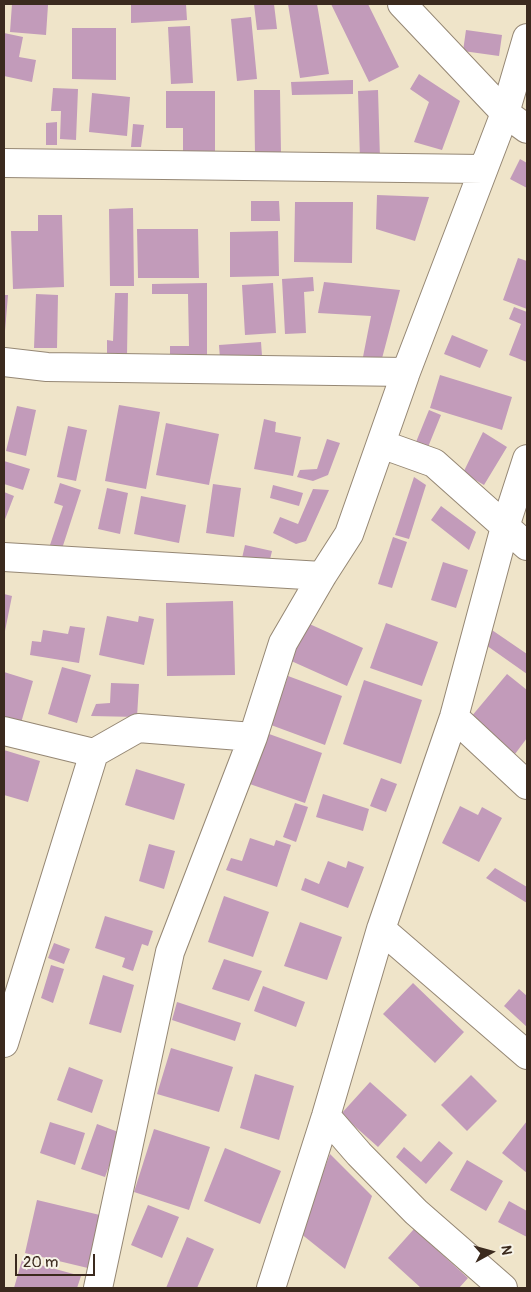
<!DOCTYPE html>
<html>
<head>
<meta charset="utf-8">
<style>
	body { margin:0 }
	#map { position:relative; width:531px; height:1292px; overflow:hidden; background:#efe4c9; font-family:Pangolin,sans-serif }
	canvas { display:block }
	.frame { position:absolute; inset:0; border:5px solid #3b2a1e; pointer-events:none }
	.north { position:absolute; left:466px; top:1227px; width:50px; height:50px; -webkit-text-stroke:4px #f7f3e8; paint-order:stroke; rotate:83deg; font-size:14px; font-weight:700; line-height:20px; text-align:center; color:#3b2a1e }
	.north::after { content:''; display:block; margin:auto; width:18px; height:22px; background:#3b2a1e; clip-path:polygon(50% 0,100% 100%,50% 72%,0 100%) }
	.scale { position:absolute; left:15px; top:1254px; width:80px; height:22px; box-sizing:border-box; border:2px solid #3b2a1e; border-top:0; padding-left:6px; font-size:15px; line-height:18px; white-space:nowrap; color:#3b2a1e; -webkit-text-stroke:4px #f7f3e8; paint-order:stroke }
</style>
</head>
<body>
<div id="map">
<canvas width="531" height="1292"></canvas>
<div class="frame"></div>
<div class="north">N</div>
<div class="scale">20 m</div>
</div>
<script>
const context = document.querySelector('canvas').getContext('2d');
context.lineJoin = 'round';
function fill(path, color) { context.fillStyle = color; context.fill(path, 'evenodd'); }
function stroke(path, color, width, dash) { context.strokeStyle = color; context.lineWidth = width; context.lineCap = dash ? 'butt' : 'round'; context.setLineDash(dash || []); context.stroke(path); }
fill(new Path2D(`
	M12,4L48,5L46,35L10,32Z
	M159,4H186L187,20L131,23V5Z
	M254,4H274L277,29L257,30Z
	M288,4H317L329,74L300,78Z
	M331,4H368L399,67L369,82Z
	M251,17L257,79L237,81L231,19Z
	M190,26L193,83L171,84L168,27Z
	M72,28H116V80L72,79Z
	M466,30L502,35L499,56L463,51Z
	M4,33L23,37L19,57L36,60L32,82L4,76Z
	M419,74L460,101L442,150L414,142L429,102L410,89Z
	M353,80V94L292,95L291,82Z
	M53,88L78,89L76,140L60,139L61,111H51Z
	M254,90H280L281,153L255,154Z
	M378,90L380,159L360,160L358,91Z
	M166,91H215V160H183V128H166Z
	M92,93L130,97L127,136L89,132Z
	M57,122V145H46V123Z
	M133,124L144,125L141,147H131Z
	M520,159L527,163V188L510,179Z
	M377,195L429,197L415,241L376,229Z
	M251,201H279L280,221H251Z
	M295,202H353L352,263L294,262Z
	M133,208L134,286H110L109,209Z
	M38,215H62L64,287L13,289L11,231H38Z
	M137,229H198L199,278H138Z
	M278,231L279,276L230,277V232Z
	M518,258L527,261V309L503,300Z
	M313,277L314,291L304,292L306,333L285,334L282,279Z
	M324,282L400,290L380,366L362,362L371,316L318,313Z
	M207,283V358H170V346H189L188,294H152V284Z
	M273,283L276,333L245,335L242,285Z
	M115,293H128L127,356H107V340L113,341Z
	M36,294L58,295L57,348H34Z
	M4,295H8L5,331H4Z
	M514,307L527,312V362L509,355L521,324L509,319Z
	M452,335L488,350L480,368L444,354Z
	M261,342L262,356L220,359L219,345Z
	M440,375L512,397L502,430L430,408Z
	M119,405L160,412L146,489L105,481Z
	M17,406L36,410L26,456L6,451Z
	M429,410L441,415L426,452L414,447Z
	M264,419L276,422L275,432L301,437L293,476L254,469Z
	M166,423L219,434L209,485L156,475Z
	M68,426L87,430L76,481L57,477Z
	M483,432L507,447L484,485L463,473Z
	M327,439L340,443L328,475L313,481L297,477L300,470L317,469Z
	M4,461L30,469L23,490L4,484Z
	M414,477L426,485L409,539L395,535Z
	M60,483L81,490L59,558L47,554L63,506L54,503Z
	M213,484L241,488L234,537L206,533Z
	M273,485L303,493L299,506L270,498Z
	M107,488L128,493L120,534L98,529Z
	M313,489L329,490L306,541L296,544L273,533L280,517L298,524Z
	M4,492L14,496L4,522Z
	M141,496L186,505L179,543L134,534Z
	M441,506L476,532L469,550L431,520Z
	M393,537L407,542L392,588L378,584Z
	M245,545L272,551L267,572L240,567Z
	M443,562L468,570L456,608L431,600Z
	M4,594L12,596L5,631H4Z
	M233,601L235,675L167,676L166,603Z
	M107,616L138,622L139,616L154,619L144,665L99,655Z
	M305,622L363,648L347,686L289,660Z
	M386,623L438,642L422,686L370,668Z
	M70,626L85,628L79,663L30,655L32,641L41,642L43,630L68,634Z
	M489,628L527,654V674L483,643Z
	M62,667L91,675L77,723L48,714Z
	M4,672L33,681L21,723L4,718Z
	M507,674L527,690V738L515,754L471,717Z
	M288,676L342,696L325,745L271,725Z
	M364,680L422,700L401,764L343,744Z
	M111,683L139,684L137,717L91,716L96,704L110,703Z
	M258,730L322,753L305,803L241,781Z
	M4,750L40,761L28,802L4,795Z
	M136,769L185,784L174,820L125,805Z
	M381,778L397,784L386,812L370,806Z
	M323,794L369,809L363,831L316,817Z
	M295,803L308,807L296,842L283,837Z
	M460,806L478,815L482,807L502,818L479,862L442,843Z
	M250,838L274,846L276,840L291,845L277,887L226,870L231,858L242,861Z
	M149,844L175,851L164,889L139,881Z
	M328,861L346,868L348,861L364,867L348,908L301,890L305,878L319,884Z
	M495,868L527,887V903L486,878Z
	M224,896L269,912L253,957L208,942Z
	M105,916L153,931L148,946L142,944L133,971L122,967L125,958L95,948Z
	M300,922L342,937L327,980L284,966Z
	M54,943L70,949L64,964L48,958Z
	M224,959L262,971L249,1001L212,989Z
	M51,965L64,969L53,1003L41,998Z
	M103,975L134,985L121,1033L89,1024Z
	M413,983L464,1032L435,1063L383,1014Z
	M263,986L305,1002L296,1027L254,1011Z
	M519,989L527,996V1027L504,1006Z
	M177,1002L241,1023L235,1041L172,1020Z
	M171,1048L233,1067L219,1112L157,1094Z
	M69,1067L103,1080L92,1113L57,1100Z
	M255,1074L294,1086L279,1140L240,1128Z
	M471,1075L497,1101L467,1131L441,1105Z
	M370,1082L407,1115L378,1147L341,1114Z
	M527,1121V1173L502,1153Z
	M50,1122L85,1133L75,1165L40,1153Z
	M97,1124L121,1133L105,1177L81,1169Z
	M154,1129L210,1147L189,1210L134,1192Z
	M439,1141L453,1153L426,1184L396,1157L404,1147L421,1162Z
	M225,1148L281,1171L260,1224L204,1201Z
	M330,1154L372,1196L345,1269L300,1233Z
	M467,1160L503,1181L486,1211L450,1190Z
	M37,1200L104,1216L92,1269L25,1253Z
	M509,1201L527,1211V1237L498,1222Z
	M148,1205L179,1217L162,1258L131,1245Z
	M414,1229L468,1278L459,1288H421L388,1258Z
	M187,1237L214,1249L197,1288H166Z
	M22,1260L81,1276L77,1288H14Z`), '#c29bba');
const minor = new Path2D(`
	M4,163L483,169
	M4,362L47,367L406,372
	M381,444L434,463L527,546
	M4,557L322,576
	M454,717L527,785
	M4,731L94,753
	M381,929L527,1055
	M4,1043L94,753L138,728L253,737
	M326,1116L359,1154L416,1212L503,1288
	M98,1288L170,952L253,737L283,643L322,576L349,534L406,372L505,113L527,38
	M271,1288L326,1116L381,929L454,717L505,527L527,459`);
const major = new Path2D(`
	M402,4L505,113L527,129`);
stroke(minor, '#958774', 30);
stroke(major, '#958774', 30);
stroke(minor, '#fff', 28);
stroke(major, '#fff', 28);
</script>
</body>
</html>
